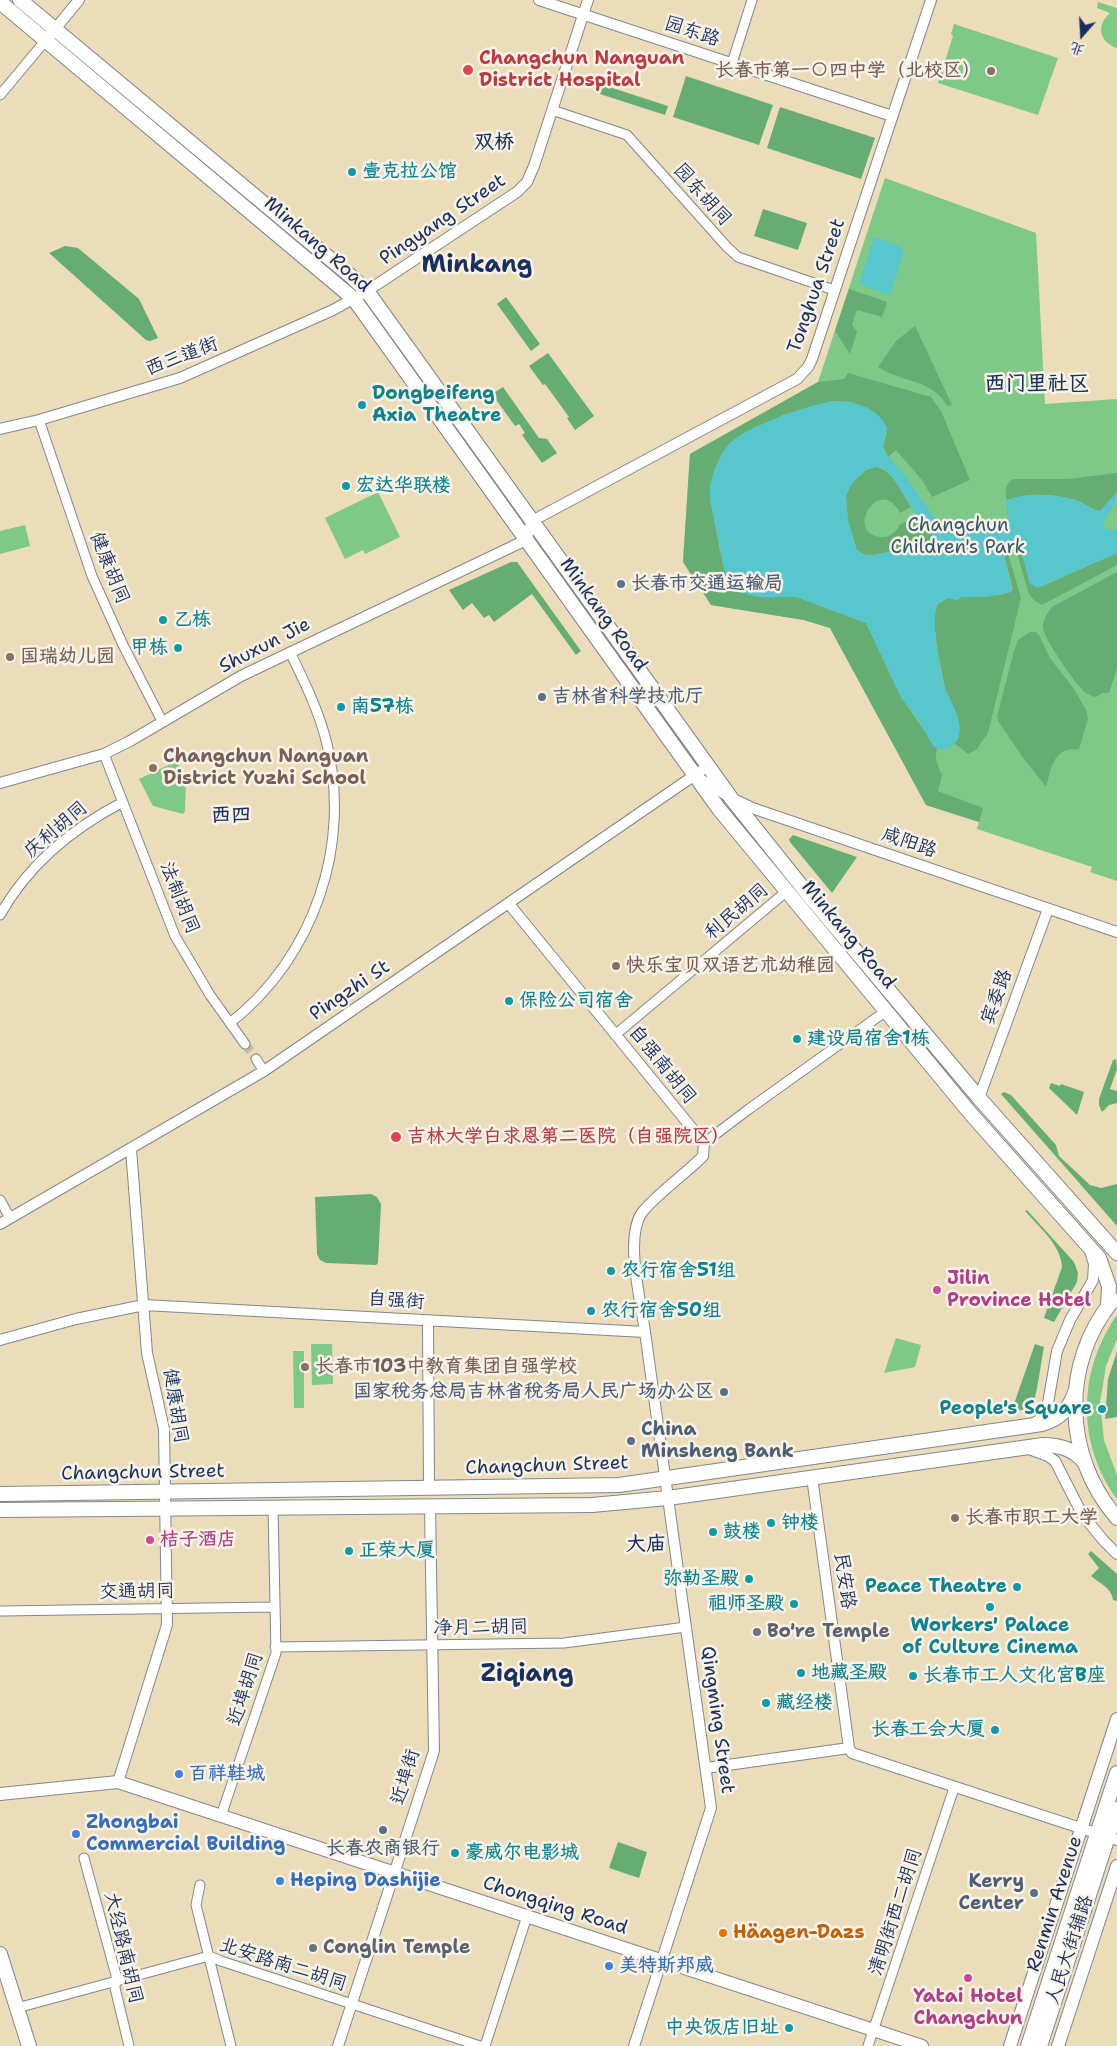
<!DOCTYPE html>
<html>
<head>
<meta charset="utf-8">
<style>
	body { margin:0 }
	#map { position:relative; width:1117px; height:2046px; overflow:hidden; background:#ebddb9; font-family:"Shantell Sans","LXGW WenKai TC",sans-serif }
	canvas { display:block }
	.north { position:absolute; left:1057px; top:10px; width:50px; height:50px; -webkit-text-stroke:4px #f7f3e8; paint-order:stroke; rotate:199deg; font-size:14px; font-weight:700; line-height:20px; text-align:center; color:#1b2f5e }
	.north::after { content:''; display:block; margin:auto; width:18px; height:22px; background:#1b2f5e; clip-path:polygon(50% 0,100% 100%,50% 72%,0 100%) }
</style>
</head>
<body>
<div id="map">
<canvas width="1117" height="2046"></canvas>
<div class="north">北</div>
</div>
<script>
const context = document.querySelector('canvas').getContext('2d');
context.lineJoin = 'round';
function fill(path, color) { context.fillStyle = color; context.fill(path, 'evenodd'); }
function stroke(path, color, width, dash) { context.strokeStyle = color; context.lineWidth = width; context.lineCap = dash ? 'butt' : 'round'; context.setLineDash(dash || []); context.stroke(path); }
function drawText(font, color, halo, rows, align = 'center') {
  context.font = font + ' "Shantell Sans","LXGW WenKai TC",sans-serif'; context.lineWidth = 5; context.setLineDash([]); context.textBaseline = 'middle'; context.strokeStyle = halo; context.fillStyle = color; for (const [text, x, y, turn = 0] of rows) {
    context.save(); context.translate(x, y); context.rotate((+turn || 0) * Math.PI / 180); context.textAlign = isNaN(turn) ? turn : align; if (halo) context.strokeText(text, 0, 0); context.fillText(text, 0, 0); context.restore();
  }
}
fill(new Path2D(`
	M1098,2L1117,8V48C1099,42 1096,25 1110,13L1097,8Z
	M954,24L1058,58L1038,115L938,83L953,36L951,34Z
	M885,178L1036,233L1045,404L1117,399V881L1090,872L1092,867L977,829L979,822L926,805L830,628L804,620L711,605L683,562L690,454L818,382Z
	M378,492L400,537L365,554L363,550L345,559L325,518Z
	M25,525L30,546L0,554V531Z
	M177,761L186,780L185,811L183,814L153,806L139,779Z
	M1117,1315V1339L1106,1366L1100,1403L1104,1440L1117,1475V1499C1076,1443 1078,1370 1117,1315Z
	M896,1338L921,1345L915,1367L884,1373Z
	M311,1344H332L333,1384L312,1385Z
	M293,1351H304V1408H294Z`), '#7ec987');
fill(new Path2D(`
	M686,76L773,105L759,145L673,117Z
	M603,85L668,106L665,115L600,94Z
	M780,107L875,138L861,179L767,148Z
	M763,209L807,223L798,250L754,236Z
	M65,246L78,248L139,299L158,338L150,341L146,340L49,253Z
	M849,289L887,302L882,317L857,310L852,325L857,332L850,354L835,331Z
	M506,297L540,344L531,351L497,304Z
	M915,326L952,405L947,406C933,379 902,383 878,367L896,341Z
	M548,353L594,416L575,430L567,418L569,417L545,384L543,385L529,366Z
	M848,373L931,397L941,411L970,480L932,497L922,480L896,450L888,457L883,446L887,432L868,408L851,402L833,401L783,415L764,425L711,502L720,552L766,597L791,596L799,598L866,623L901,697L937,749C934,757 938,767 942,775L938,791L983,808L979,822L926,805L830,628L804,620L711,605L683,562L690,454L818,382L844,379Z
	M503,387L539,438L547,439L557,453L542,463L522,435L525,433L519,424L515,426L492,394Z
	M876,467C894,471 902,493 911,507L900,513C879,473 843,535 882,537C891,537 897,531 900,524L918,517L932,535L930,543L874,555H866L857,550L848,521L846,496L852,483L866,470Z
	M1117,473V492L1100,511C1092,510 1086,504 1078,501C1055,493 1030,493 1007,500C1005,493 1005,483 1013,479H1068Z
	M1015,542L1019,544L1030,583L1043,586L1117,553V565L1042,605L1035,601L1029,594L1014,543Z
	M1006,546L1021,598L988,733L976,750L968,754L954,743L956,740C949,698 935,656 934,613L938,604L948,598L958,600L961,597L1000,595L1013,590L1003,550Z
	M511,562H517L581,651L576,655L532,594L494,622L489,615L484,618L472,603L463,610L449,590Z
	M1117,572V668L1109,693H1102L1096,697C1089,695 1084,693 1080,687C1071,677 1045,640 1043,628C1042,621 1048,612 1052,607Z
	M1030,632H1036L1039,635L1050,658L1074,689L1086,710L1088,719L1079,749C1075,750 1071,749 1067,750C1052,754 1050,774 1046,787L1024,759L998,721L997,716L1014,651L1018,640Z
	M793,835L857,857L832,893L790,842L789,839Z
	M1116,1059L1117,1069L1110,1089L1117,1091V1103L1109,1105L1102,1112L1099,1105V1099L1113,1060Z
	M1051,1083L1060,1086L1061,1084L1084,1092L1077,1115L1049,1088Z
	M1004,1092L1011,1095L1056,1145L1059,1156L1090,1185L1101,1188L1117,1184V1226L1001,1094Z
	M371,1194L377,1197L381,1204L378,1263L376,1265L326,1263L320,1260L317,1254L315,1197Z
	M1027,1210L1074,1262L1078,1273L1077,1282L1054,1322L1044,1318L1062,1267C1061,1245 1039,1227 1025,1211Z
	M1035,1344L1044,1347C1041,1360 1037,1402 1030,1409L1000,1413L999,1411L1012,1405L1015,1401Z
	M1117,1351V1417L1105,1419L1108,1379Z
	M1091,1551L1117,1574V1601L1113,1600C1112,1588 1099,1583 1091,1576L1099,1568L1088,1554Z
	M618,1842L647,1852L639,1878L609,1868Z`), '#66ad74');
fill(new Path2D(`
	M874,237L899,246L904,251L890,295L859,284Z
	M833,401C854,401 878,407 887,428C886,436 881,442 884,450C889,460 897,466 904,474C917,490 938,533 961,534C973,535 982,525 991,519L996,524L1008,519L1006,502C1021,490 1061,495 1079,501C1086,504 1092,510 1100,511L1117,492C1117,507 1106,512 1103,527L1109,530L1117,529V553L1037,588L1030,583L1019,544L1015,542L1005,546L1003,550L1012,592L986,597H961L958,600L948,598L938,604C930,618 939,664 943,681C948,701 979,740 942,750L933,746L919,721L901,697L866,623L799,598C779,594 754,603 736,588C722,577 722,556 719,539C715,522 709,504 710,487C712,474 720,454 728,445C744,427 809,405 833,401ZM876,467L882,468L891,475L918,517L932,535L930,543L874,555H866L857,550L848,521L846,496L852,483L866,470Z`), '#58c6cd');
stroke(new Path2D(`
	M245,1044L256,1059`), '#c1baa7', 9, [9, 4.5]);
const minor = new Path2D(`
	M732,63L752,0
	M0,95L46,40
	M552,110L627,135L727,247L738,257L834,290
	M39,420L92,576L123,645L162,721
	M104,754L175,936L210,995L245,1044
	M0,915C28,865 73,828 123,802
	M230,1023C314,957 353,844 326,740C318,709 304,681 290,652
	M615,1035L787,891
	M256,1059L264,1071
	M704,1143L749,1109L886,1011
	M0,1200L10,1218
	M0,1611L275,1607
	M275,1647L564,1643L686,1627
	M221,1816L276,1653L273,1507
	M84,1858L116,1975L115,1988L129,2046
	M200,1885L196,1905L231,2046
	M17,2008L209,1956L221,1961L480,2046
	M485,2046L527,1916
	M868,2046L954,1788`);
const tertiary = new Path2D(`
	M539,0L892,116
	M46,40L79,0
	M0,429L39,420L180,378L333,310L367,291L517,192L527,182L534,166L588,0
	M699,778L731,798L755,809L1117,932
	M0,783L104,754L130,741L241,676L526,540L532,521L797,379L808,367L812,359L931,0
	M509,904L704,1143L703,1156L700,1159C685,1174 652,1198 641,1214C625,1240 641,1302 645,1332
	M979,1098L1048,909
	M0,1224L264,1071L708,766
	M428,1321L429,1488
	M0,1340L76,1319L144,1305L645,1332L711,1808L634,2046
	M1034,1423L1042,1418L1047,1409L1057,1351L1070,1320L1093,1280L1094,1264L1090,1251
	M1029,1449L1048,1456L1055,1461L1082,1514L1103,1540L1117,1554
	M812,1477L849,1748L852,1753L1117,1840
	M706,1768L849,1748
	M118,1782L167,1625L164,1429L147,1353L131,1149
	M338,2046L434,1751L430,1506`);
const secondary = new Path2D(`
	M0,1794L118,1782L922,2046
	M1010,2046L1117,1719
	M1058,2046L1117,1866`);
const primary = new Path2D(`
	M20,0L353,278L367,291L731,798L807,893L979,1098L1117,1253
	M0,2L354,299L719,809L971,1114L1099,1258L1109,1286L1108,1306
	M1113,1300C1061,1363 1063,1456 1117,1518
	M0,1494L619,1485L1042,1424C1059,1419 1070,1409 1075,1392
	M0,1510L592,1505L668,1498L1043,1445C1059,1445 1074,1449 1084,1462
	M0,1954L29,2046
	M1028,2046L1117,1773
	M1040,2046L1117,1809`);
stroke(minor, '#83868c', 11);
stroke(tertiary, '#83868c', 12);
stroke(secondary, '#83868c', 14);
stroke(primary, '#83868c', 16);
stroke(minor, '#fff', 9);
stroke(tertiary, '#fff', 10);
stroke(secondary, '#fff', 12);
stroke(primary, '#fff', 14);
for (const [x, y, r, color] of [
	[468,70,6,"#e0444e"],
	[991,71,5,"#8d6e63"],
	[352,172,5,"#0f9aa8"],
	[362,405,5,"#0f9aa8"],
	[346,486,5,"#0f9aa8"],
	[621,584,5,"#5c6f8a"],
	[163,620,5,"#0f9aa8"],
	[178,648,5,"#0f9aa8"],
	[10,657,5,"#8d6e63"],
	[542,697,5,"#5c6f8a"],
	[341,707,5,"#0f9aa8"],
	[153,768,5,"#8d6e63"],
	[616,966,5,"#8d6e63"],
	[509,1001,5,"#0f9aa8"],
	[797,1039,5,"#0f9aa8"],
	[396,1137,6,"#e0444e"],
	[611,1271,5,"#0f9aa8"],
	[937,1290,5,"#d1479c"],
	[591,1311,5,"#0f9aa8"],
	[305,1367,5,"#8d6e63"],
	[724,1392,5,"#5c6f8a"],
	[1102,1409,5,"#0f9aa8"],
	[631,1441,5,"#5c6f8a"],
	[955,1518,5,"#8d6e63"],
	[771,1523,5,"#0f9aa8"],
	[713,1532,5,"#0f9aa8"],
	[150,1540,5,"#d1479c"],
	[349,1551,5,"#0f9aa8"],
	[749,1579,5,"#0f9aa8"],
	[1017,1587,5,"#0f9aa8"],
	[794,1604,5,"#0f9aa8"],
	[990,1607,5,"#0f9aa8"],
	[757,1632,5,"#6b7280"],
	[801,1673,5,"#0f9aa8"],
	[913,1676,5,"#0f9aa8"],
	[766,1703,5,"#0f9aa8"],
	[995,1730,5,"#0f9aa8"],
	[179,1774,5,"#3f7fe0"],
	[383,1830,5,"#5c6f8a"],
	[76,1834,5,"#3f7fe0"],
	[455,1853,5,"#0f9aa8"],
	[280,1881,5,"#3f7fe0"],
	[1034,1893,5,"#5c6f8a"],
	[723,1933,5,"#e8710a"],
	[313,1948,5,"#6b7280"],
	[609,1966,5,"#3f7fe0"],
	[968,1978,5,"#d1479c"],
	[789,2028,5,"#0f9aa8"]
]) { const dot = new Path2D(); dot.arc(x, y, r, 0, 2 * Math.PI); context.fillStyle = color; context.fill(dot); stroke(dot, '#f7f3e8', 2); }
drawText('19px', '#1b2f5e', '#f7f3e8', [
	["园东路",692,32,18],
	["园东胡同",702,195,48],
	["Pingyang Street",443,220,-34],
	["Minkang Road",317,245,41],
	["Tonghua Street",817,286,-71],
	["西三道街",182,357,-21],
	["健康胡同",109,568,68],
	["Minkang Road",603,615,54],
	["Shuxun Jie",265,646,-27],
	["庆利胡同",56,830,-40],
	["咸阳路",909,843,19],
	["法制胡同",179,898,68],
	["利民胡同",737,912,-40],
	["Minkang Road",848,935,50],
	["Pingzhi St",350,991,-34],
	["宾委路",997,997,-70],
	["自强南胡同",662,1065,51],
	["自强街",396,1301,4],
	["健康胡同",175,1406,81],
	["Changchun Street",547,1466,-2],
	["Changchun Street",143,1473,-1],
	["民安路",844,1581,82],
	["交通胡同",137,1592,-1],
	["净月二胡同",481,1628,-1],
	["近埠胡同",246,1689,-72],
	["Qingming Street",717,1720,82],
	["近埠街",406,1777,-73],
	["Renmin Avenue",1055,1904,-72],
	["Chongqing Road",555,1906,18],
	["清明街西二胡同",896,1912,-72],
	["大经路南胡同",123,1948,77],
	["人民大街辅路",1070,1950,-72],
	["北安路南二胡同",283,1965,18]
]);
drawText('bold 19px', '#be3a42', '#f7f3e8', [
	["Changchun Nanguan",479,59],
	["District Hospital",479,81],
	["吉林大学白求恩第二医院（自强院区）",407,1137]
], 'left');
drawText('bold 19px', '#785e54', '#f7f3e8', [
	["长春市第一〇四中学（北校区）",981,71,"right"],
	["国瑞幼儿园",20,657],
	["Changchun Nanguan",163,757],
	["District Yuzhi School",163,779],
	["快乐宝贝双语艺术幼稚园",626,966],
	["长春市103中教育集团自强学校",315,1367],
	["长春市职工大学",965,1518]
], 'left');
drawText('bold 19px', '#0d838f', '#f7f3e8', [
	["壹克拉公馆",362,172],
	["Dongbeifeng",372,394],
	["Axia Theatre",372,416],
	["宏达华联楼",356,486],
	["乙栋",173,620],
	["甲栋",168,648,"right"],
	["南57栋",351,707],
	["保险公司宿舍",519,1001],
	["建设局宿舍1栋",807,1039],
	["农行宿舍51组",621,1271],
	["农行宿舍50组",601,1311],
	["People's Square",1092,1409,"right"],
	["钟楼",781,1523],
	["鼓楼",723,1532],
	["正荣大厦",359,1551],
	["弥勒圣殿",739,1579,"right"],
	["Peace Theatre",1007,1587,"right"],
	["祖师圣殿",784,1604,"right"],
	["Workers' Palace",990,1626,"center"],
	["of Culture Cinema",990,1648,"center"],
	["地藏圣殿",811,1673],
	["长春市工人文化宫B座",923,1676],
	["藏经楼",776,1703],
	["长春工会大厦",985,1730,"right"],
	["豪威尔电影城",465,1853],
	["中央饭店旧址",779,2028,"right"]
], 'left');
drawText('19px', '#345668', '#f7f3e8', [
	["Changchun",958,526],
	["Children's Park",958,548]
]);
drawText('bold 19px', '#4e5e75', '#f7f3e8', [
	["长春市交通运输局",631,584],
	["吉林省科学技术厅",552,697],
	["国家税务总局吉林省税务局人民广场办公区",714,1392,"right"],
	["China",641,1430],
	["Minsheng Bank",641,1452],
	["长春农商银行",383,1849,"center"],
	["Kerry",1024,1882,"right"],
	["Center",1024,1904,"right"]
], 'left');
drawText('bold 19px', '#b23c85', '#f7f3e8', [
	["Jilin",947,1279],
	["Province Hotel",947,1301],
	["桔子酒店",160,1540],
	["Yatai Hotel",968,1997,"center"],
	["Changchun",968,2019,"center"]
], 'left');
drawText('bold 19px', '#5b616d', '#f7f3e8', [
	["Bo're Temple",767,1632],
	["Conglin Temple",323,1948]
], 'left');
drawText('bold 19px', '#366cbe', '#f7f3e8', [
	["百祥鞋城",189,1774],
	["Zhongbai",86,1823],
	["Commercial Building",86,1845],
	["Heping Dashijie",290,1881],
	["美特斯邦威",619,1966]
], 'left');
drawText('bold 19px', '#c56008', '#f7f3e8', [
	["Häagen-Dazs",733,1933]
], 'left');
drawText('bold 20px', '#1b2f5e', '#f7f3e8', [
	["双桥",494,143],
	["西四",231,816],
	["大庙",646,1545]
]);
drawText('bold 21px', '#1b2f5e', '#f7f3e8', [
	["西门里社区",1037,385]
]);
drawText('bold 24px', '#1b2f5e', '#f7f3e8', [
	["Minkang",477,266],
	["Ziqiang",527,1675]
]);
</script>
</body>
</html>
